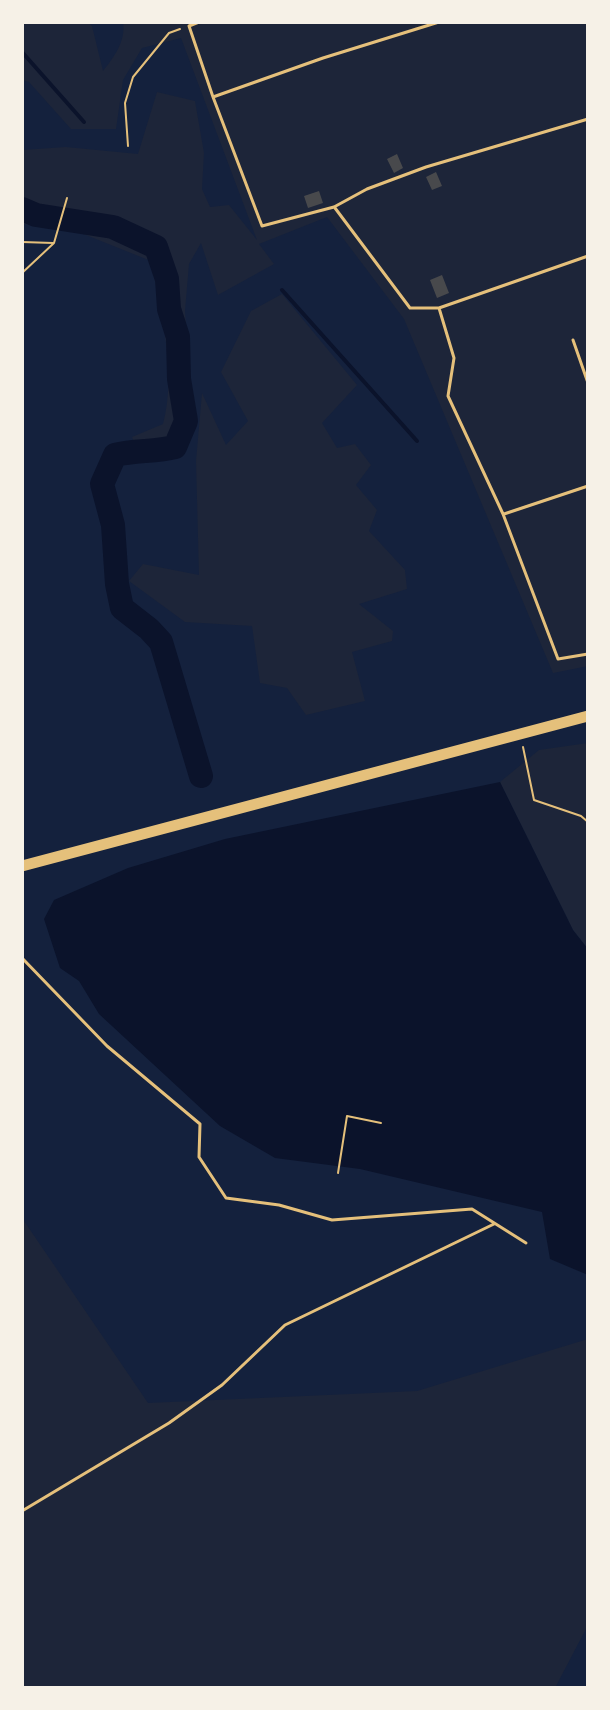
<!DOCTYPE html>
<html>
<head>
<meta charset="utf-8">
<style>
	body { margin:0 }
	#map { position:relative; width:610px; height:1710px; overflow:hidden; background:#14213d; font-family:Montserrat,sans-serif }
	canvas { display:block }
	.frame { position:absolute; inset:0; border:24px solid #f6f1e7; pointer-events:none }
</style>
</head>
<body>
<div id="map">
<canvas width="610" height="1710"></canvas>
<div class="frame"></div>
</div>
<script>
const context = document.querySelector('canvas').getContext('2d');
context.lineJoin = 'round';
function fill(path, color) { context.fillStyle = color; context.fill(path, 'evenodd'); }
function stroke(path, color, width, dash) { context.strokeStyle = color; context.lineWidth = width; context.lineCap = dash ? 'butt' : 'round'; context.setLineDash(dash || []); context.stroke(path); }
fill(new Path2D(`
	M22,22H87L92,26L103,71C114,57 126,41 123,22H588V666L553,673L404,319L327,217L259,244L274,264L218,295L201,243L189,264L185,311L193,417L181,451L142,463L132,437L163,424C177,372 161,313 151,261L76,231L22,224V150L66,147L138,154L157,92L195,101L204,153L202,189L210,207L229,205L257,240L181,38L142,48L123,80L116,129H71L29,82L22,80Z
	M282,294L357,385L322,423L337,448L355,444L371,465L356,485L377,510L369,531L405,570L407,589L359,604L393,631L392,641L352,652L365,701L306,715L287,688L260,683L252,626L185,622L129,581L143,564L199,575L196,461L202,393L226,445L248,421L221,372L251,311Z
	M588,743V949L573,930L500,782L539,750Z
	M22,1218L148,1403L417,1391L588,1339V1625L555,1688H22Z`), '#1d2539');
fill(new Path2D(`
	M500,782L573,930L588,949V1275L550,1259L542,1212L360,1169L275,1158L220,1126L99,1014L79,981L60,968L44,919L54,900L128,868L225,839Z`), '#0b132b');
stroke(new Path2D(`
	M22,52L84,122
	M282,290L417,441`), '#0b132b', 4);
stroke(new Path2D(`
	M22,209L36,215L113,227L156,247L167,279L169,309L178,337L179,379L186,421L175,447C155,452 135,450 115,455L102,484L113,525L117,584L122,608L149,629L161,642L201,776`), '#0b132b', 24);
fill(new Path2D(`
	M397,154L403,168L394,173L387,159Z
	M436,172L442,186L432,190L426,177Z
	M319,191L323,203L308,208L304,196Z
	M442,275L449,293L437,298L430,280Z`), '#48494c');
stroke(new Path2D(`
	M128,146L125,103L133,77L169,33L180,29
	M22,242L53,243
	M22,273L54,243L67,198
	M523,747L534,800L581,816L588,822
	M338,1173L347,1116L381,1123`), '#e5c07b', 2);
stroke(new Path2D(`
	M199,22L189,26L213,97L262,226L334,207L367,189L426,167L588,119
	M213,97L323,58L439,22
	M335,208L410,308H439L588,256
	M439,308L454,358L448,396L503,514L558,659L588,654
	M573,340L588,383
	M504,514L588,486
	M22,958L107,1046L200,1124L199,1157L226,1198L279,1205L332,1220L472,1209L526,1243
	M22,1511L169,1423L222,1385L285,1325L494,1224`), '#e5c07b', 3);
stroke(new Path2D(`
	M22,866L588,716`), '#e5c07b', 11);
</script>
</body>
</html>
